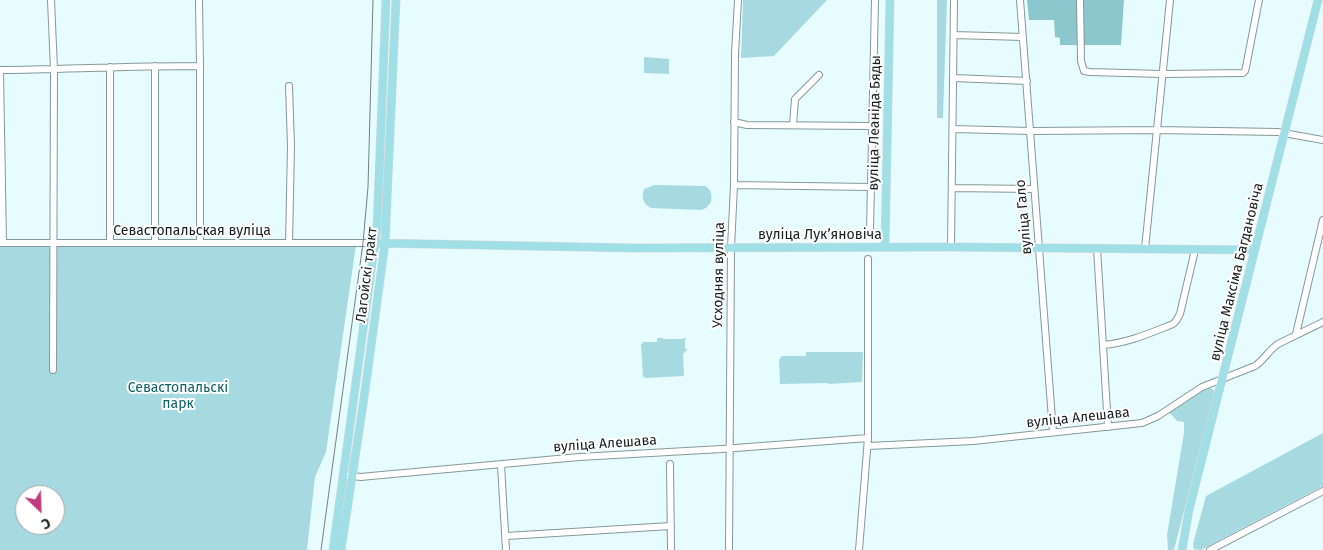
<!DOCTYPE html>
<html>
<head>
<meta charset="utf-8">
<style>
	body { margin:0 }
	#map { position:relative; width:1323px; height:550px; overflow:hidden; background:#e7fcfe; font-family:"Fira Sans",sans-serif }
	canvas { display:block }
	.north { position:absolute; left:15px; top:485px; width:50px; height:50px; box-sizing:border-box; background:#fff; border:1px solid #a2a5a5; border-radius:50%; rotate:156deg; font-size:14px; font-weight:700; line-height:20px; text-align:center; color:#161d1e }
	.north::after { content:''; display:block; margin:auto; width:18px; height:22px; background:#c13c7e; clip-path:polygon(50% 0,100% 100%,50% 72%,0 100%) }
</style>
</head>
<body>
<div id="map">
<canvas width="1323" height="550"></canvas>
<div class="north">С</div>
</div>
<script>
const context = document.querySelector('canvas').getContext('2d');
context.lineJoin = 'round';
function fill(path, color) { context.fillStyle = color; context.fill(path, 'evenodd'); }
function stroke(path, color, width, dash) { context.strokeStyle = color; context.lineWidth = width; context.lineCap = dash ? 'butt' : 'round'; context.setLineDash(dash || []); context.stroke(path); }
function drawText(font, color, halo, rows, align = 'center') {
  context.font = font + ' "Fira Sans",sans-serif'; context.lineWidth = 4; context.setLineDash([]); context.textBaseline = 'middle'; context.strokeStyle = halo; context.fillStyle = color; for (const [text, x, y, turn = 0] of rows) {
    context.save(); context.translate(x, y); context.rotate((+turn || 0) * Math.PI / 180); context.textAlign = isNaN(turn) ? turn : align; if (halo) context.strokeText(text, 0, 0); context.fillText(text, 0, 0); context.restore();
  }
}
fill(new Path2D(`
	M743,0H827L774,56L741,58Z
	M937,0H947L943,118H937Z
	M644,57L669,59V74L644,73Z
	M654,185L705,186C712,190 712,195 711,202L706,208L701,210L651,208C643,204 641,197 644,189Z
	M0,244L356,245L326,452L315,477L307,550H0ZM25,495H55V525H25Z
	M657,338H663L664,340L665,339H682L685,338L687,339L685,340V348L687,349V350L683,354L684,376L646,378L643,377L641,344H643L642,342H657Z
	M806,352H863L862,382L828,384V383L780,384L779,360L782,356H806Z
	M1210,388L1214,390V395L1174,550H1168L1167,535L1184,433V422L1177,421L1169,412L1201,392Z
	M1323,433V486L1201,550L1194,549L1193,544L1206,496Z`), '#a6dae0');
fill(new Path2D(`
	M1027,0H1124L1121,45H1060V38L1055,37L1054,20H1029Z`), '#8cc7cd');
const minor = new Path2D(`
	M51,0L54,69L53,370
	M199,0L200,66V243
	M1020,0L1053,432
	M1080,0L1081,61L1084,71L1090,72L1162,74L1243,73L1245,71L1246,67L1259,0
	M954,35L1023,37
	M110,67V243
	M0,70C67,69 134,66 200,66
	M0,71L3,243
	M954,78L1027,81
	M734,122L747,125L872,126
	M793,125L795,99L819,75
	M953,129L1031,131L1157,130L1278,132L1323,140
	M734,185L871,187
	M952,188L1034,189
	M870,230L875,0
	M0,243H375
	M155,243V66
	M289,243L291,146L289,86
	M951,247L954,0
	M1097,248L1108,427
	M1145,249L1170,0
	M1296,334L1323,220
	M1103,345C1128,343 1150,333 1173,324L1176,321L1180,314L1195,250
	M868,446L973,441L1142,423L1158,416L1202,387L1255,366C1264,360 1269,350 1278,344L1323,322
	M670,464L671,550
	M501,465L506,550
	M343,475L361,477L371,476L579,457L722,449L868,438
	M506,536L671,526
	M729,550L731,248L734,185L735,54L738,0
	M859,550L868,438V259
	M1210,550L1323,491`);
const major = new Path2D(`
	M375,243L634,248L951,247L1255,250
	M885,247L890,0
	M333,550L377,228L386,0
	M341,550L364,398L385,243L396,0
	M1182,550L1189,510L1318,0`);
stroke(minor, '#85989a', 8);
stroke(major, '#dadbdb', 9);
stroke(minor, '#fff', 6);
stroke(major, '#9fdfe5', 8);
stroke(new Path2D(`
	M321,550L363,243L368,187L373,0`), '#748182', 1);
drawText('14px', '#161d1e', '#fff', [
	["вуліца Леаніда Бяды",875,123,-89],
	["вуліца Гало",1024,217,-95],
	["Севастопальская вуліца",192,231],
	["вуліца Лукʼяновіча",820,235],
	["вуліца Максіма Багдановіча",1237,272,-76],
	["Лагойскі тракт",367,275,-83],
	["Усходняя вуліца",719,275,-89],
	["вуліца Алешава",1078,418,-6],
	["вуліца Алешава",605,444,-4]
]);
drawText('14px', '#0c6167', '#fff', [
	["Севастопальскі",178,388],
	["парк",178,404]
]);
</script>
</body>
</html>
